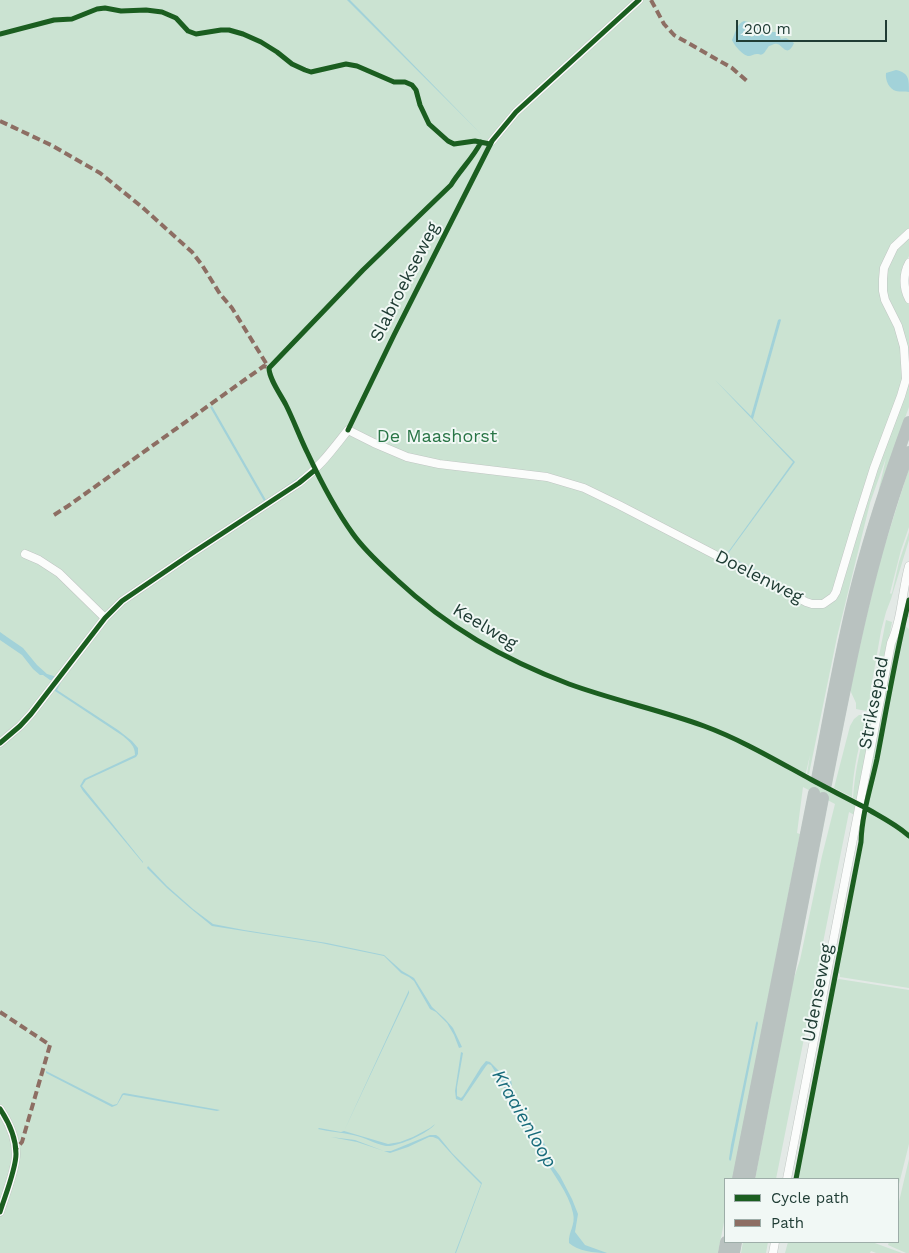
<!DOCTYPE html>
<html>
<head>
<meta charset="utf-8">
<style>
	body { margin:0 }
	#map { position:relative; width:909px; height:1253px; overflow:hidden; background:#e3e9e6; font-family:"Work Sans",sans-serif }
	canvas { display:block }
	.legend { position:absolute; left:724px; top:1178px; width:175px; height:65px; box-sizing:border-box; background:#f1f8f5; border:1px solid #9dada8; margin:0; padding:6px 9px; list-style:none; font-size:15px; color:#203d35 }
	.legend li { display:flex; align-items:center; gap:10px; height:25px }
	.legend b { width:25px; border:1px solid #9dada8 }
	.scale { position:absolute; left:736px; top:20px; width:151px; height:22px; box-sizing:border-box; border:2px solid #203d35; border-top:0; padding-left:6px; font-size:15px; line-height:18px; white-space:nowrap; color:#203d35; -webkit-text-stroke:4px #f1f8f5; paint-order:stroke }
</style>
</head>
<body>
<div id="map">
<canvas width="909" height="1253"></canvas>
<ul class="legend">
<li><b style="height:6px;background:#1b5e20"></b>Cycle path</li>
<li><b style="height:6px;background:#8d6e63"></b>Path</li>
</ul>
<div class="scale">200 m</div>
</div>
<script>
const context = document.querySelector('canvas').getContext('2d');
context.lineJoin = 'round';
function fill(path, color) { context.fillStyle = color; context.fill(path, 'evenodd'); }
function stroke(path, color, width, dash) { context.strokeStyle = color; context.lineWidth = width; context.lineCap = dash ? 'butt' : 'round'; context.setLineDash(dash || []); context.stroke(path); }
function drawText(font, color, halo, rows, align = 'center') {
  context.font = font + ' "Work Sans",sans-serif'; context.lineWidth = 4; context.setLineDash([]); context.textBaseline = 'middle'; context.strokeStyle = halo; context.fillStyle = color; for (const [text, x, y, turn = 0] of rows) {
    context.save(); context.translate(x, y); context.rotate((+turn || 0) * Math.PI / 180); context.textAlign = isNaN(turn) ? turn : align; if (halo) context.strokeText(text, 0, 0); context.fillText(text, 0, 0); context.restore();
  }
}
fill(new Path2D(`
	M0,0H909V256L903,267L901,276L902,289L909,305V407L878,493L886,458L870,503L837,637L809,774H807L810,755L805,777L888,822L909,838V988L840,977V974L837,972L848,921L863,841V831L865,821L849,812L776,1179H755L793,981L800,960L822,856L835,804L803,787L797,833L800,834L733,1179H725V1217L718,1253H0Z
	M909,468V527L901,550L890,593L891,594L892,593L899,562L909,532V540L891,599L886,612L881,631L870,694L869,709L866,711L856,709V703L850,690L867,614L881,557Z
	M908,614L909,617H907L905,626L909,629V835L898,826L870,809L869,806L867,805L873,782L905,623Z
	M886,620L892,622L876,705L872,708V692Z
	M899,623H902L870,783L865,804L862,803Z
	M859,715H868C859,742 853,770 852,797L834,788L850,726L854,719Z
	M870,716L874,717L858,800L853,798C855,770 861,742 870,716Z
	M839,979L909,990V1144L898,1188V1179H798L836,980Z
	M909,1159V1253H906L888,1245L889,1242H898V1206Z
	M743,1242H768L766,1253H741Z
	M788,1242H872L902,1253H876L871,1251L870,1253H785Z`), '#cbe3d2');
fill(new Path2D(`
	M347,0H350L359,9L482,135Z
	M744,21L748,22L752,24V27L747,33L748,35L752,37L755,34L758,27L763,26L769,32H775L778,33L781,39L786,38L794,43C787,59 782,44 777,44C774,43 772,46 769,46C768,47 765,52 764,53C761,56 760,54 757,54C754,54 751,56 749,56C743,56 734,45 732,40C735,34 737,23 744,21Z
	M896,70C909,73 909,79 909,92C905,91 900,92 896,91C889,89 885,80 886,73Z
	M780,319L781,320L753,419L795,462L727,555L778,581L777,582L726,555L793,462L715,380L751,416L778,320Z
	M212,406L266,500L311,469L294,482L190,550L264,501L210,407Z
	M0,632L7,637L23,648L37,665L47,674L57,677L54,680H50L43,675H40L33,669L22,655L0,640Z
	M59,679L61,682L57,690L118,730L132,741L138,748V754L136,757L86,780L82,786L143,862V863L83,791L80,786L84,779L135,755C135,746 130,742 123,736L55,691V690Z
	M148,866L167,886L193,909L213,924L244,930L327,943L384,955L402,971L414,978L432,1007L445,1019L453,1028L462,1047L459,1048L454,1035L447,1023L436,1012L430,1009L414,981L409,977L401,973L384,956L321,943L212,926L190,908L167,888L147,868Z
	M409,990V993L344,1131L388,1144L400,1142L413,1137L430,1128L435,1124C429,1133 398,1147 386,1146C375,1144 364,1137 353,1135C341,1132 329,1132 318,1129L319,1128L341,1132L344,1131Z
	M757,1021L758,1023L731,1160L730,1161L729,1159L731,1145L756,1023Z
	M461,1052L463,1053L457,1087V1096L461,1098L463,1096L481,1067L486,1061L490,1062L504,1076L511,1080L512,1085L510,1091L512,1095L526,1113L536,1132L544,1143L546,1147L547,1156L549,1161L560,1176L572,1199L578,1214L575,1232L585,1245L607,1253C594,1253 578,1251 569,1243C568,1232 576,1225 573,1213C569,1193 552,1173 542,1155C535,1144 531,1132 526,1120C520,1109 511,1099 504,1088C499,1080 496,1072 491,1065L488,1064L486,1066L462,1101L456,1099L455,1091Z
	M46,1071L113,1105L117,1104L122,1094L124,1093L220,1110L217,1111L124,1095H123L117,1105L112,1107L46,1073Z
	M430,1135H436L439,1137L452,1153L482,1183L456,1253H455L481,1184L457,1160L438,1139L433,1137H429L408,1147L390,1153L357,1142L331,1137L355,1140L384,1151H391Z`), '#a2d2d9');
const minor = new Path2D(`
	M492,141L516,112L639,0
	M909,263C903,274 903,288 909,299
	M25,554L39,560L59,573L105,618
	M0,743L20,726L31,714L105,618L122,601L191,554L299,483C320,467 332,450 348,430L374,443L407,457L439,464L547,477L584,488L619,505L806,602L812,604H823L833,597L836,592L857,522L874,468L901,396L906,379L904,347L898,326L885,300L883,291V279L884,268L894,247L909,233
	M0,1109C8,1121 16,1138 16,1154C16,1169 5,1196 0,1212
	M787,1179L891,643C902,619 902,591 909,566
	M773,1253L775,1242`);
const highway = new Path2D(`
	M817,779C830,713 841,646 858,581C872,527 890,474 909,422
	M826,784C848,672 869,559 909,452
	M738,1179L814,793
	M749,1179L823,798
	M724,1253L726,1242
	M734,1253L736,1242`);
stroke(minor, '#c0c6c3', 9);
stroke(highway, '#bbc5c2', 12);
stroke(minor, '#fbfcfb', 8);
stroke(highway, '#b9c2c0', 11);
stroke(new Path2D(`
	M651,0L664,24L674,35L732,68L748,82
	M0,121L51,145L100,173L142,207L192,252L202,265L220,294L232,308L269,368
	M54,515L68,506L264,366L269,368
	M0,1012L50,1045L22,1142L16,1149`), '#8d6e63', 4, [8, 4]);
stroke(new Path2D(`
	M0,34L54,20L72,19L97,9L105,8L121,11L146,10L162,12L176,18L188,31L196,34L221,30H229L243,34L261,42L277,52L292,64L305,70L311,72L346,64L357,66L394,82H405L412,85L416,90L420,105L429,124L448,141L454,144L475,141L490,144
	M481,142C473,158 460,170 451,185L363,270L269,368C269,379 281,395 286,405C294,421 300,438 308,454C321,482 335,509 353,534C365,551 381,565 396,579C447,627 503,659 569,684C613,700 660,710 704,726C742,740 777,761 812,780C829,789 846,798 864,807C879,816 896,824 909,836
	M348,430L394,335L492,141L516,112L639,0
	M0,743L20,726L31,714L105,618L122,601L191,554L299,483L315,470
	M0,1109C8,1121 16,1138 16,1154C16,1169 5,1196 0,1212
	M796,1179L861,842C862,813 871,787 877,759C887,706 896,653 909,600`), '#1b5e20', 5);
drawText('18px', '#203d35', '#f1f8f5', [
	["Slabroekseweg",405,282,-63],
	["Doelenweg",759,577,27],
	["Keelweg",485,627,31],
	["Striksepad",874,703,-79],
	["Udenseweg",818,993,-79]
]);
drawText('18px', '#297546', '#f1f8f5', [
	["De Maashorst",437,437]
]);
drawText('italic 19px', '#186b7b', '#f1f8f5', [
	["Kraaienloop",524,1119,60]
]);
</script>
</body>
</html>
